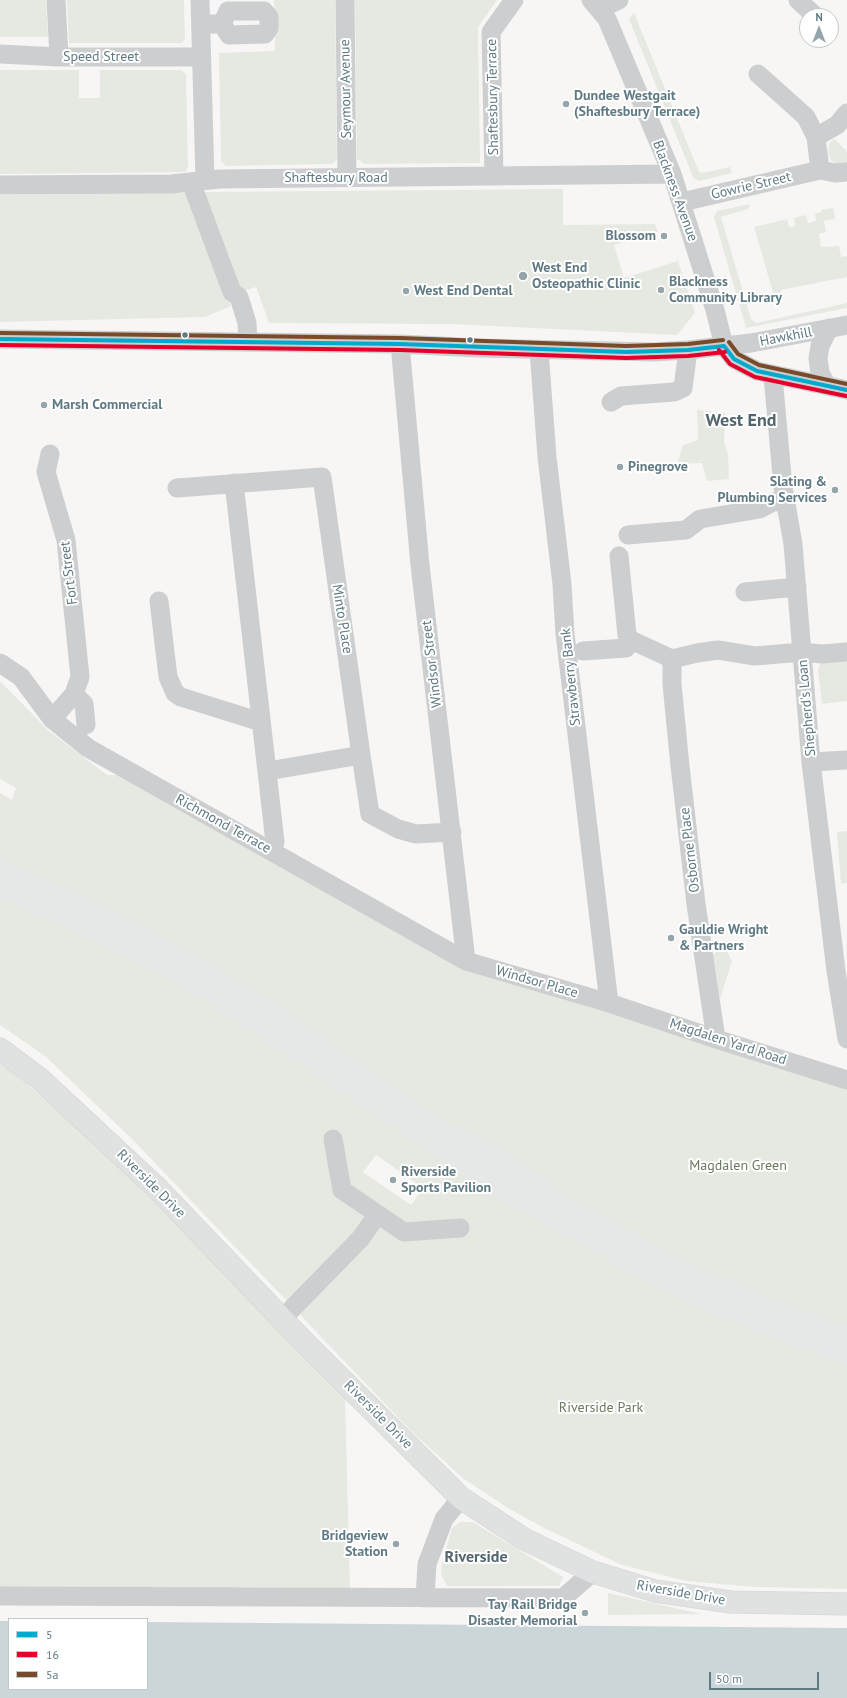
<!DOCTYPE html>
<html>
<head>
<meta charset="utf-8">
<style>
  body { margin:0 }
  #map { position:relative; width:847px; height:1698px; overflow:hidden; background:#f7f6f5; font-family:"PT Sans",sans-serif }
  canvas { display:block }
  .legend { position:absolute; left:8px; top:1618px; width:140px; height:72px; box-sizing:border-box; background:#fff; border:1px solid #bfcacd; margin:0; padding:5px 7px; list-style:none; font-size:12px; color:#607a83 }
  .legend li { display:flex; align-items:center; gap:8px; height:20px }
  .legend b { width:20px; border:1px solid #bfcacd }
  .north { position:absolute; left:799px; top:8px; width:40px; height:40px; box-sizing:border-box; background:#fff; border:1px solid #bfcacd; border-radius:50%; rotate:0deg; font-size:11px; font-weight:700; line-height:16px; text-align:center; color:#607a83 }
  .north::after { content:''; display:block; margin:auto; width:14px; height:18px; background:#95a5ab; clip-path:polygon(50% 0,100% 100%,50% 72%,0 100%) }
  .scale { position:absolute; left:709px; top:1672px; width:110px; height:18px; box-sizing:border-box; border:2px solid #607a83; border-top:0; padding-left:5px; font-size:12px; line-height:14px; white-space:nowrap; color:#607a83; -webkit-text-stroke:3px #fff; paint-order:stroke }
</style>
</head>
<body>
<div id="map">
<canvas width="847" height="1698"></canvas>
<ul class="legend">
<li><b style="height:5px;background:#00a9ce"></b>5</li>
<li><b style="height:5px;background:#e4002b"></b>16</li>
<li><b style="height:5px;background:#7a4b2a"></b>5a</li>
</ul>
<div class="north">N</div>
<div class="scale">50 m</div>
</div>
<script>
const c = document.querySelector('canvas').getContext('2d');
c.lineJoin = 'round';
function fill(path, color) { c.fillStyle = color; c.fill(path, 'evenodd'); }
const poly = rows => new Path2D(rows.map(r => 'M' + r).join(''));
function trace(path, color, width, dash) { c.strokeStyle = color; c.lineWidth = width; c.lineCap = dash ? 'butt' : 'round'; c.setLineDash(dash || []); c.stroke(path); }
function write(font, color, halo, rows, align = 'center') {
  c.font = font + ' "PT Sans",sans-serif'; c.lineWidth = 4; c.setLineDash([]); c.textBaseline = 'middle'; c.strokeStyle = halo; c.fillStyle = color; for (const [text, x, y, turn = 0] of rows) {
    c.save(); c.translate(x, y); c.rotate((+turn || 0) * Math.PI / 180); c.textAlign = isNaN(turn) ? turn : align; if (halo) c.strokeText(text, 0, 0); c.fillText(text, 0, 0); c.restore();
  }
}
const built = poly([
  [0,857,143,925,265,996,451,1126,478,1135,544,1176,570,1199,697,1266,793,1307,847,1326,847,1365,761,1334,695,1306,642,1279,504,1202,198,996,126,956,0,898]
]);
const green = poly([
  [0,0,46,0,48,37,0,37],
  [67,0,184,0,185,39,182,43,69,43],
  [274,0,335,0,337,160,331,164,226,166,221,161,219,53,275,51],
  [355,0,497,0,478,27,480,163,364,164,357,159],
  [634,13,699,172,702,173,730,167,732,173,700,181,694,179,629,19],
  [0,70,79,70,79,98,100,98,100,70,181,70,186,74,188,167,185,172,0,174],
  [835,139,847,152,847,164,837,165,831,160,828,153,829,145,830,142],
  [563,189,563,225,655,224,658,232,614,245,624,278,678,261,695,313,677,335,451,324,269,323,256,287,238,293,201,192],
  [189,193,231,306,205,317,0,322,0,195],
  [750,204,748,209,721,217,751,319,756,323,847,303,847,308,746,328,714,217,717,211],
  [833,208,835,219,824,221,826,232,819,234,821,247,839,246,841,257,847,256,847,277,781,290,781,295,774,296,754,227,787,219,789,227,795,226,794,218,806,215,808,223,816,221,815,214,821,212,821,210],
  [697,410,725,413,724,442,728,454,729,479,707,481,702,463,677,464,683,445,698,440],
  [847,661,847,701,822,704,818,671,820,663],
  [0,681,48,730,107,775,128,775,461,962,847,1089,847,1326,793,1307,697,1266,570,1199,544,1176,478,1135,451,1126,265,996,143,925,0,857,0,793,12,800,16,788,0,779],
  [847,831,847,883,841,884,837,832],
  [0,898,126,956,198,996,504,1202,642,1279,695,1306,761,1334,847,1365,847,1589,754,1587,686,1581,622,1565,544,1528,508,1508,464,1479,411,1431,133,1140,45,1056,0,1025],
  [376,1155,423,1188,411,1205,363,1172],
  [724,944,732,961,720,999,713,955],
  [0,1061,81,1130,135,1180,316,1365,345,1398,350,1588,238,1587,228,1591,0,1589],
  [460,1522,473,1522,563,1577,559,1586,447,1586,441,1574,442,1563,452,1528],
  [608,1593,702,1614,608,1615]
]);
const water = poly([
  [0,1621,9,1621,9,1689,147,1689,147,1622,847,1628,847,1698,0,1698]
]);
const minor = poly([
  [56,0,59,57],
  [200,0,205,180],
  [345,0,347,178],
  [591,0,607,19,672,174,715,310,724,346,734,359,757,371,847,390],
  [798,0,813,14],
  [600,9,619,0],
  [201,24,222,24,228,11,264,11,269,17,269,28,265,34,229,35,222,24],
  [0,54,59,57,201,57],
  [816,137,837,125,847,113],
  [820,170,835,173,847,172],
  [494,176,491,32,514,0],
  [191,182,232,292,239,297,247,323,248,342],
  [0,185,171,184,220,179,672,174],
  [682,202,820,170,816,137,806,117,758,74],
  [0,339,400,344,479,348,654,352,688,350,751,343,847,325],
  [400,344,420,565,466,961],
  [539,350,547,457,562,584,565,634,609,1003],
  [773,376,783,487,793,544,811,762,836,971,847,1039],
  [827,386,820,373,818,358,820,346,829,328],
  [611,402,621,396,674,392,683,388,688,350],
  [50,454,46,472,66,540,80,677,74,694,52,719],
  [234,483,275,842,271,851],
  [177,488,322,477,361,755,268,771],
  [628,535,686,530,700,519,760,509,773,502,787,501],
  [619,556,627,635,631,640,672,659,697,653,718,650,755,656,802,652,822,654,847,652],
  [745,592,797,587],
  [159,601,168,677,175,693,181,697,261,722],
  [583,651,626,648,631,640],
  [672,659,672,684,680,766,696,904,716,1039],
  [0,663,21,677,52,719,88,748,466,961,609,1003,716,1039,847,1080],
  [74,694,84,704,86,725],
  [361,755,370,814,398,829,416,834,452,832],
  [811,762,847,760],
  [333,1139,342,1190,404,1232,460,1228],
  [282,1319,361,1238,377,1215],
  [0,1596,563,1598,593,1572],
  [425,1598,427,1564,444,1519,461,1498]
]);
const major = poly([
  [0,1049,40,1079,157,1188,307,1345,461,1498,524,1539,593,1572,655,1591,731,1602,847,1604]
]);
const bus1 = poly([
  [0,339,400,344,626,352,688,350,724,346],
  [724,346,734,359,757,371,847,390]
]);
const bus2 = poly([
  [0,345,400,350,626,358,688,356,725,352],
  [719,350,730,364,755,377,846,396]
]);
const bus3 = poly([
  [0,333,400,338,626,346,688,344,723,340],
  [729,342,738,354,759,365,847,384]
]);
const markers = [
  [566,104,4,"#95a5ab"],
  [664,236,4,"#95a5ab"],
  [523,276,5,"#95a5ab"],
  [661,290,4,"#95a5ab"],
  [406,291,4,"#95a5ab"],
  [185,335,3.5,"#607a83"],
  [470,340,3.5,"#607a83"],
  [44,405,4,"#95a5ab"],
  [620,467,4,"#95a5ab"],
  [835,490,4,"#95a5ab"],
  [671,938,4,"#95a5ab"],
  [393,1180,4,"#95a5ab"],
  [396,1544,4,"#95a5ab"],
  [585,1613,4,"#95a5ab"]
];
const streetNames = [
  ["Speed Street",101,57],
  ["Seymour Avenue",346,89,-91],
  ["Shaftesbury Terrace",493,97,-91],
  ["Shaftesbury Road",336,178],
  ["Gowrie Street",751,186,-13],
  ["Blackness Avenue",675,191,70],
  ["Hawkhill",786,337,-11],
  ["Fort Street",69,573,-97],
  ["Minto Place",342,619,81],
  ["Windsor Street",432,664,-97],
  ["Strawberry Bank",571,677,-96],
  ["Shepherd's Loan",807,708,-95],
  ["Richmond Terrace",223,824,29],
  ["Osborne Place",690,850,-97],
  ["Windsor Place",537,982,16],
  ["Magdalen Yard Road",728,1042,18],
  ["Riverside Drive",151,1184,45],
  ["Riverside Drive",378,1415,45],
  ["Riverside Drive",681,1593,10]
];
const poiNames = [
  ["Dundee Westgait",574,96],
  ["(Shaftesbury Terrace)",574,112],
  ["Blossom",656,236,"right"],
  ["West End",532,268],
  ["Osteopathic Clinic",532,284],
  ["Blackness",669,282],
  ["Community Library",669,298],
  ["West End Dental",414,291],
  ["Marsh Commercial",52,405],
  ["Pinegrove",628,467],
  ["Slating &",827,482,"right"],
  ["Plumbing Services",827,498,"right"],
  ["Gauldie Wright",679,930],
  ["& Partners",679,946],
  ["Riverside",401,1172],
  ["Sports Pavilion",401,1188],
  ["Bridgeview",388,1536,"right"],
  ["Station",388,1552,"right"],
  ["Tay Rail Bridge",577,1605,"right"],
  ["Disaster Memorial",577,1621,"right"]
];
const parkNames = [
  ["Magdalen Green",738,1166],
  ["Riverside Park",601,1408]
];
const quarterNames = [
  ["Riverside",476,1557]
];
const districtNames = [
  ["West End",741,421]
];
fill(built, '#e6e8e8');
fill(green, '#e6e9e2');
fill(water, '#cbd6d8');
trace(major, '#d2d4d4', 23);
trace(minor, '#cccecf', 19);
trace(major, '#e0e2e1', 22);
trace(bus1, '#00a9ce', 4);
trace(bus2, '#e4002b', 4);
trace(bus3, '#7a4b2a', 4);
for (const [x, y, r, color] of markers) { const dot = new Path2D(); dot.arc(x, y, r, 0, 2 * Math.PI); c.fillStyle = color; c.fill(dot); trace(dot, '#fff', 1.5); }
write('14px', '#607a83', '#fff', streetNames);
write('bold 14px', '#607a83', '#fff', poiNames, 'left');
write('14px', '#697a5f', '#fff', parkNames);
write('bold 16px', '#53666d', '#fff', quarterNames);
write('bold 18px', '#53666d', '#fff', districtNames);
</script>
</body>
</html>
